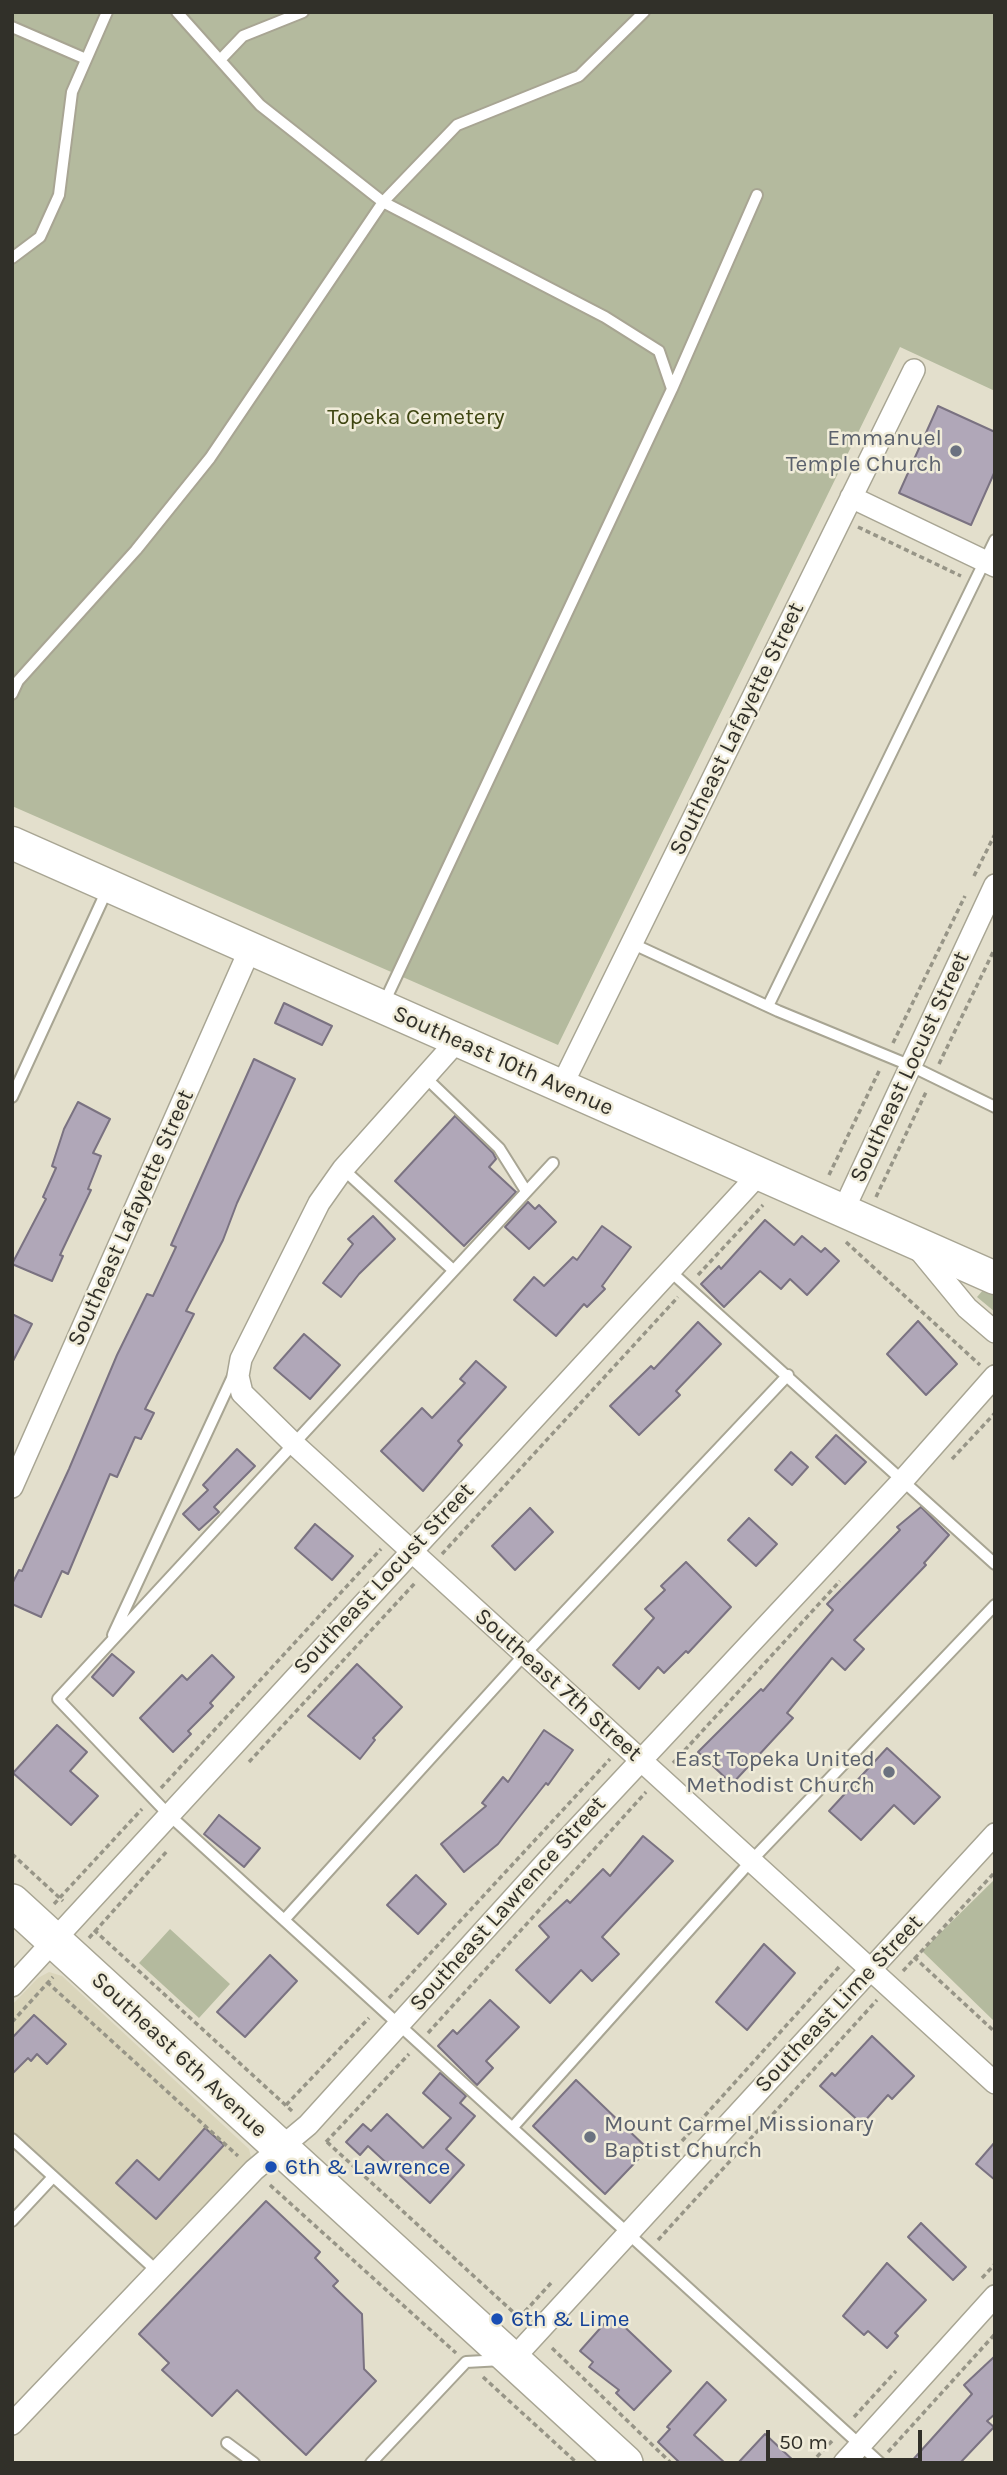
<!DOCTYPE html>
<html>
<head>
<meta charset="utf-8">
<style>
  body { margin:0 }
  #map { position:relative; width:1007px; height:2475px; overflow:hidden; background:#e3dfcc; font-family:Karla,sans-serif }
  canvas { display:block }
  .frame { position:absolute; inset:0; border:14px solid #313029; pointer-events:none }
  .scale { position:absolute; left:766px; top:2430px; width:156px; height:32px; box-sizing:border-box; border:4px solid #313029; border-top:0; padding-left:9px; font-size:21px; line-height:24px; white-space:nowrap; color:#313029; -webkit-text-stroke:5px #f0ecd9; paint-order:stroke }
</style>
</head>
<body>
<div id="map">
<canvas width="1007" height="2475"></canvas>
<div class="frame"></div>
<div class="scale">50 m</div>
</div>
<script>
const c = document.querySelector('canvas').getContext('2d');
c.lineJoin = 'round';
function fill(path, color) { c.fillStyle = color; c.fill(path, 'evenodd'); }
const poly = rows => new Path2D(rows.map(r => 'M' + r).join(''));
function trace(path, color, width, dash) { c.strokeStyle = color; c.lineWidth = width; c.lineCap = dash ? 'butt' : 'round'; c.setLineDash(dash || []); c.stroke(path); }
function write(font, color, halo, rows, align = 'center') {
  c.font = font + ' Karla,sans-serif'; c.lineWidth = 5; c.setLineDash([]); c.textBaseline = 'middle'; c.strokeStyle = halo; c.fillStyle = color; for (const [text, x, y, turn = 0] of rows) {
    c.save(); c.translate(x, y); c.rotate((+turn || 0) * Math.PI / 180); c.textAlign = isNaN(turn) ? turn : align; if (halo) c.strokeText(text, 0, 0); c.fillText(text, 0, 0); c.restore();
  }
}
const built = poly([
  [49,1972,62,1976,249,2149,251,2157,246,2165,147,2268,12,2144,12,2005,38,1978]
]);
const green = poly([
  [12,12,995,12,995,391,900,347,558,1045,12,806],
  [984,1289,995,1294,995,1312,977,1297],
  [995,1879,995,2022,922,1951],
  [170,1929,230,1984,199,2018,139,1963]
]);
const building = poly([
  [938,406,995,432,995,471,971,525,899,493,938,406],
  [284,1003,332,1026,322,1045,275,1023,284,1003],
  [254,1059,295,1079,237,1203,223,1240,186,1311,194,1314,145,1409,154,1413,141,1439,135,1437,117,1477,110,1474,68,1574,62,1571,41,1617,12,1604,12,1584,19,1570,22,1571,69,1469,117,1355,147,1294,153,1296,176,1247,171,1245,254,1059],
  [78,1102,110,1119,93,1153,101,1156,88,1189,91,1190,60,1255,63,1256,52,1281,12,1264,46,1199,43,1197,56,1168,52,1166,64,1129,78,1102],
  [455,1116,493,1153,496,1159,489,1167,516,1192,464,1246,395,1181,455,1116],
  [528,1202,535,1209,539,1205,556,1222,529,1249,505,1227,528,1202],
  [373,1216,395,1239,359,1274,341,1297,323,1283,353,1244,348,1239,373,1216],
  [765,1220,794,1245,802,1236,821,1252,825,1248,839,1261,807,1295,790,1279,781,1289,760,1271,724,1307,701,1284,719,1266,721,1269,765,1220],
  [602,1226,631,1247,602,1286,605,1289,587,1307,584,1304,556,1336,514,1300,534,1277,544,1286,573,1257,577,1260,602,1226],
  [12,1314,32,1324,12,1363,12,1314],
  [918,1321,957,1364,926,1395,887,1354,918,1321],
  [698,1322,721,1344,676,1391,680,1395,639,1435,610,1406,651,1366,654,1369,698,1322],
  [304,1334,340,1365,310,1399,274,1368,304,1334],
  [476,1361,506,1387,458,1441,462,1445,423,1491,381,1451,422,1408,432,1418,465,1383,460,1379,476,1361],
  [836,1435,866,1462,845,1484,816,1457,836,1435],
  [237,1449,255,1466,214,1507,219,1512,199,1530,183,1514,208,1490,203,1485,237,1449],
  [791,1452,808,1467,792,1485,775,1470,791,1452],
  [921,1507,949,1535,924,1563,926,1565,854,1640,864,1649,845,1670,832,1658,787,1713,793,1718,732,1784,698,1752,761,1689,763,1691,833,1610,827,1604,900,1530,897,1527,921,1507],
  [530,1508,553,1532,515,1570,492,1546,530,1508],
  [749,1518,777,1544,756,1566,728,1540,749,1518],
  [315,1524,353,1556,332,1580,295,1548,315,1524],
  [686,1562,731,1607,688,1653,686,1651,664,1673,658,1667,639,1689,613,1665,654,1618,645,1609,665,1590,661,1586,686,1562],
  [112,1654,134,1672,113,1696,92,1677,112,1654],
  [212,1655,234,1677,210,1703,213,1706,188,1731,191,1734,173,1752,140,1718,182,1675,187,1680,212,1655],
  [357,1664,402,1707,373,1738,375,1740,360,1759,308,1716,357,1664],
  [57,1725,87,1752,70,1771,98,1796,71,1825,13,1773,57,1725],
  [544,1730,573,1750,548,1785,546,1783,498,1844,464,1872,441,1844,486,1806,482,1803,503,1777,508,1782,544,1730],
  [887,1748,940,1797,914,1824,894,1805,861,1840,829,1811,887,1748],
  [219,1815,260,1848,244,1867,204,1834,219,1815],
  [643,1836,673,1861,602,1937,619,1954,592,1981,581,1970,550,2003,516,1970,549,1937,539,1926,567,1900,570,1903,603,1869,610,1876,643,1836],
  [416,1875,446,1904,418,1934,387,1905,416,1875],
  [764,1944,795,1973,747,2030,716,2002,764,1944],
  [270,1955,297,1981,245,2037,217,2012,270,1955],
  [490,2000,519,2027,486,2061,493,2068,477,2085,438,2046,453,2030,457,2034,490,2000],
  [34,2015,66,2044,47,2064,37,2054,31,2061,28,2058,12,2074,12,2038,34,2015],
  [872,2036,914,2076,892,2099,888,2095,862,2124,820,2086,832,2073,835,2076,872,2036],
  [440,2073,466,2096,460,2103,475,2116,446,2149,464,2165,430,2203,368,2146,360,2155,346,2142,363,2124,371,2131,387,2114,423,2148,451,2118,423,2093,440,2073],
  [576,2080,648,2149,605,2194,533,2126,576,2080],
  [205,2128,224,2145,156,2219,116,2183,137,2160,159,2180,205,2128],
  [995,2142,995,2180,976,2164,995,2142],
  [266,2201,320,2252,315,2258,338,2281,333,2286,362,2314,364,2369,376,2381,306,2455,237,2390,212,2416,162,2370,169,2363,139,2334,266,2201],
  [921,2223,966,2267,953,2280,908,2237,921,2223],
  [887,2263,926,2300,895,2333,898,2336,887,2348,868,2331,864,2335,843,2316,887,2263],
  [612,2315,671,2371,634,2410,616,2393,619,2390,589,2367,593,2362,580,2351,612,2315],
  [995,2356,995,2414,987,2421,994,2427,960,2463,910,2463,972,2394,964,2385,995,2356],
  [707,2382,726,2400,694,2435,725,2463,680,2463,658,2442,670,2429,667,2427,707,2382],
  [765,2434,796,2463,738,2463,765,2434]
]);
const path = poly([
  [858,527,961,576],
  [974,876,995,834],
  [893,1043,965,896],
  [939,1064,995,948],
  [829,1175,880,1069],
  [876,1197,927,1090],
  [846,1242,980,1365],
  [698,1275,763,1205],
  [952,1459,995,1413],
  [442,1554,678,1297],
  [249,1762,415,1583],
  [673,1763,840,1581],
  [161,1788,381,1549],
  [12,1854,63,1901],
  [54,1904,142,1809],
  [94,1930,292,2111],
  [89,1938,168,1850],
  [914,1957,995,2032],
  [903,1971,995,1872],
  [47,1982,238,2156],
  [389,1998,610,1759],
  [12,2022,53,1977],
  [428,2033,646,1792],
  [286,2105,369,2018],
  [682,2141,839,1967],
  [326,2142,409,2054],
  [327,2142,523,2321],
  [270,2185,456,2353],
  [658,2240,877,2000],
  [982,2278,995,2264],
  [519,2318,551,2283],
  [552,2348,671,2463],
  [483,2377,577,2463],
  [854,2417,896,2371],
  [888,2452,995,2334],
  [811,2463,832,2441]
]);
const service = poly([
  [177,12,260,105,383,202,605,317,659,351,672,389],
  [12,27,86,59],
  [220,60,243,36,303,12],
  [12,258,40,237,59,195,72,92,107,12],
  [12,694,18,681,136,550,210,458,383,202,457,125,579,76,644,12],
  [631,943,778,1011,909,1065,995,1107],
  [383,1005,672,389,757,195],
  [768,1006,995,540],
  [425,1077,499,1148,526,1191],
  [12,1097,107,890],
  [343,1169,453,1270],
  [670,1271,995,1564],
  [788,1375,525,1654,284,1920,880,2463],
  [113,1635,234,1374],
  [284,1920,168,1814,58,1699,553,1163],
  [513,2127,751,1861,995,1605],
  [12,2139,157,2271],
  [12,2221,53,2177],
  [227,2443,254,2463],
  [371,2463,466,2362,502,2360]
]);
const minor = poly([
  [851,497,995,566],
  [457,1041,343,1169,319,1203,241,1359,238,1376,242,1393,294,1444,995,2083],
  [561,1087,914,370],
  [843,1211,995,885],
  [916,1246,967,1308,995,1332],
  [12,1487,250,949],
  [12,1986,759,1174],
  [512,2360,995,1834],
  [12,2424,254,2170,308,2125,547,1861,904,1479,995,1376],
  [844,2463,995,2296]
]);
const secondary = poly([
  [12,843,995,1278]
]);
const primary = poly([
  [12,1902,625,2463]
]);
const markers = [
  [956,451,7,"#6b7280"],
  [889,1772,7,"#6b7280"],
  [590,2137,7,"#6b7280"],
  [271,2167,7,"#1a4fb4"],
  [497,2319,7,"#1a4fb4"]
];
const parkNames = [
  ["Topeka Cemetery",416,417]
];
const worshipNames = [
  ["Emmanuel",942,438],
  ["Temple Church",942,464],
  ["East Topeka United",875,1759],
  ["Methodist Church",875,1785],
  ["Mount Carmel Missionary",604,2124,"left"],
  ["Baptist Church",604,2150,"left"]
];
const streetNames = [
  ["Southeast Lafayette Street",737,729,-64],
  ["Southeast 10th Avenue",503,1061,24],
  ["Southeast Locust Street",910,1067,-65],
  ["Southeast Lafayette Street",131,1218,-66],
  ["Southeast Locust Street",384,1579,-47],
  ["Southeast 7th Street",558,1685,42],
  ["Southeast Lawrence Street",508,1904,-48],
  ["Southeast Lime Street",839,2004,-47],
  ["Southeast 6th Avenue",179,2055,43]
];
const transitNames = [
  ["6th & Lawrence",285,2167],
  ["6th & Lime",511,2319]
];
fill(built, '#dad5bb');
fill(green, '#b4ba9e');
fill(building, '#b0a7b8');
trace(building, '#7a7281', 2);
trace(service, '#a8a593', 14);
trace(minor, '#a8a593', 24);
trace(secondary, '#a8a593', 35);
trace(primary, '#a8a593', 38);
trace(path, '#979587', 3.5, [5, 3.5]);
trace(service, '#fff', 10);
trace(minor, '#fff', 21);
trace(secondary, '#fff', 32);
trace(primary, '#fff', 35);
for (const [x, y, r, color] of markers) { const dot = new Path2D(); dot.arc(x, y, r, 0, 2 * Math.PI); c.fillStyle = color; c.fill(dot); trace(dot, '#f0ecd9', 2.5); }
write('23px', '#3e4511', '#f0ecd9', parkNames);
write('23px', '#5b616d', '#f0ecd9', worshipNames, 'right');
write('23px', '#313029', '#f0ecd9', streetNames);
write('23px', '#164399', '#f0ecd9', transitNames, 'left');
</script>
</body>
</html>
